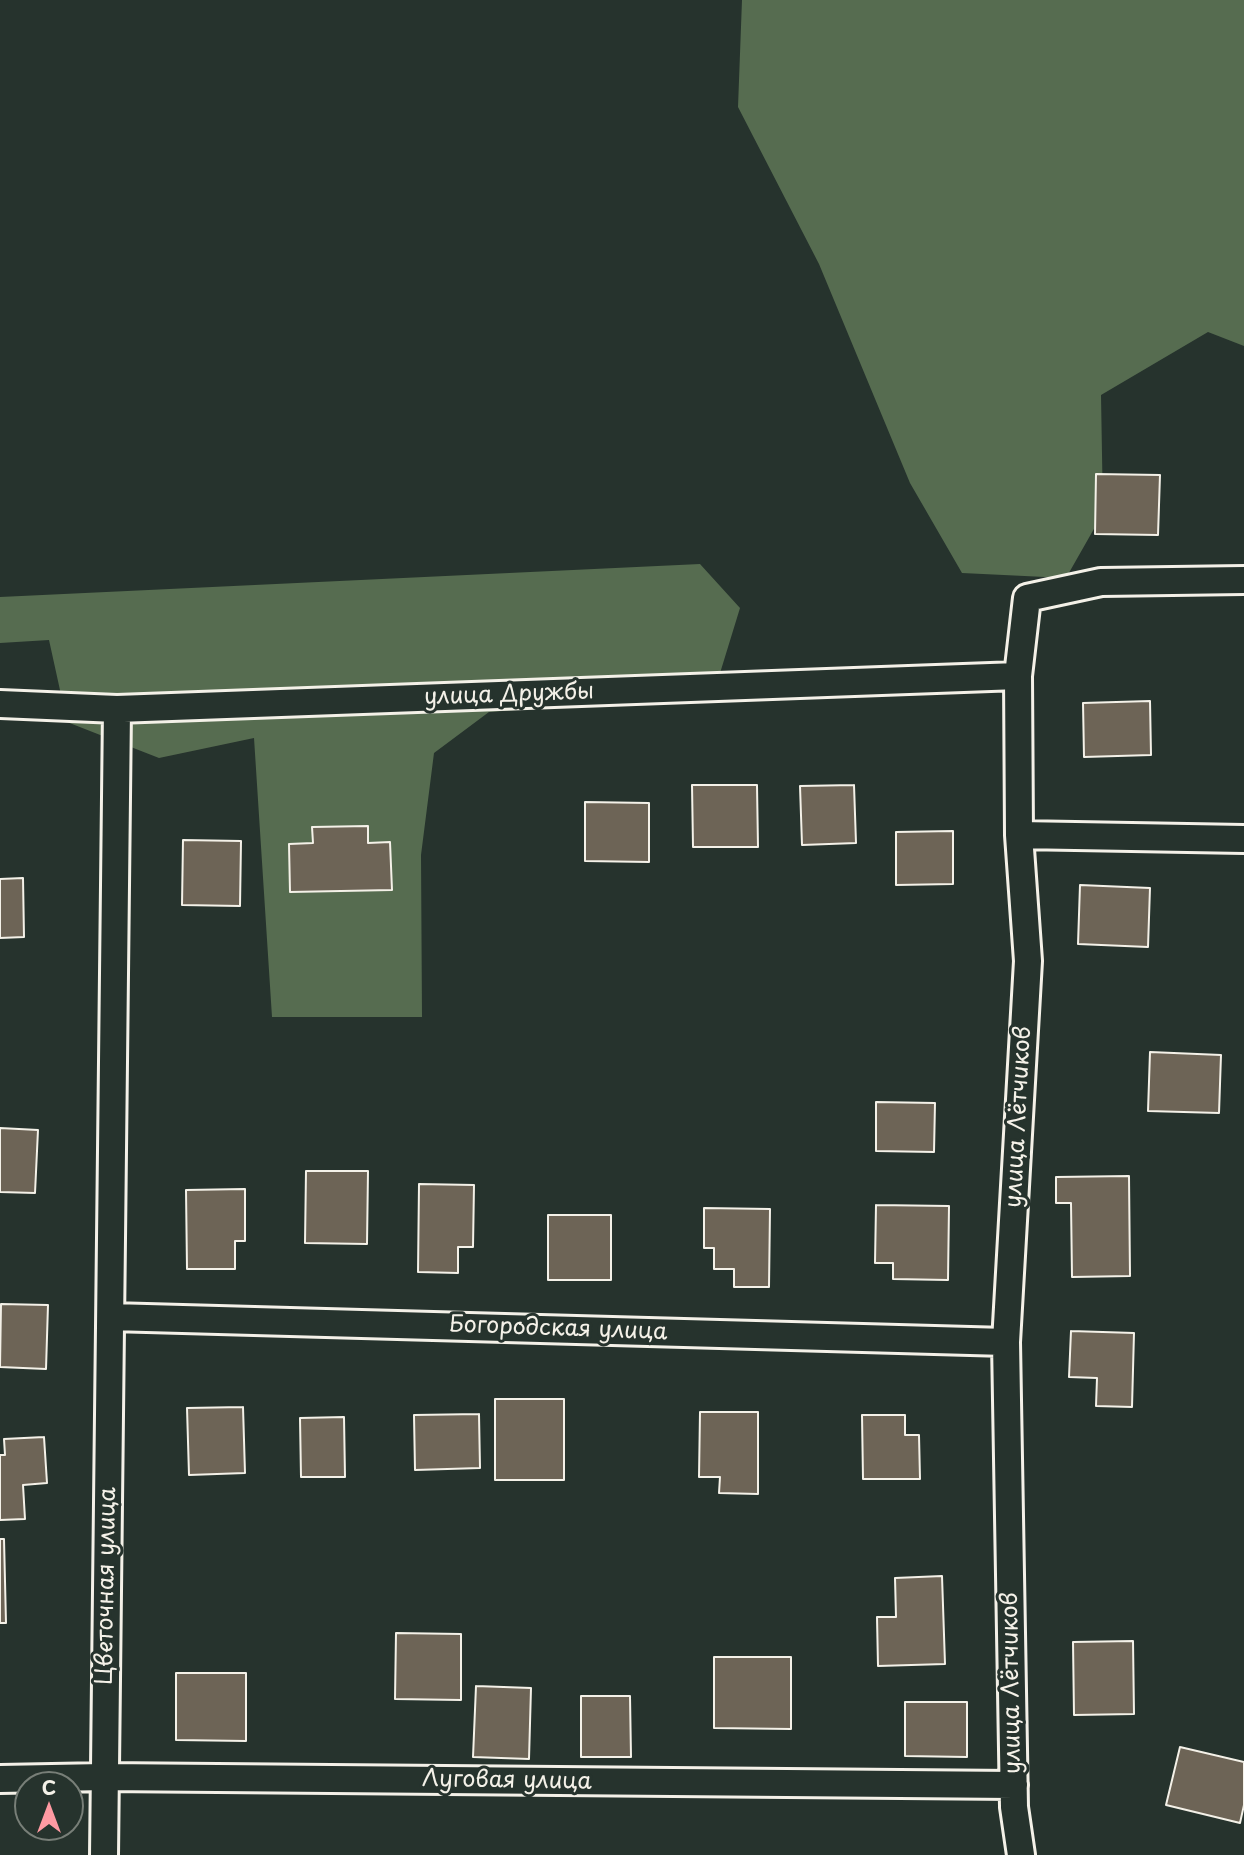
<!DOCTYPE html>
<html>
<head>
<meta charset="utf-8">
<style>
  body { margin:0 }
  #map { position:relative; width:1244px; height:1855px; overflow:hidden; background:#26332d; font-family:"Playpen Sans",sans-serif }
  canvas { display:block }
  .north { position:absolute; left:14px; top:1771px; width:70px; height:70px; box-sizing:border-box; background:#26332d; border:2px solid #787f78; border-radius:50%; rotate:0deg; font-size:19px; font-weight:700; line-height:28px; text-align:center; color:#f4f1e8 }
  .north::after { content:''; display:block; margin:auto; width:24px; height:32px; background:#ff9aa2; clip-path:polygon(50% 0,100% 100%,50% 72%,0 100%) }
</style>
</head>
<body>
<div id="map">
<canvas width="1244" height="1855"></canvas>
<div class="north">С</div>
</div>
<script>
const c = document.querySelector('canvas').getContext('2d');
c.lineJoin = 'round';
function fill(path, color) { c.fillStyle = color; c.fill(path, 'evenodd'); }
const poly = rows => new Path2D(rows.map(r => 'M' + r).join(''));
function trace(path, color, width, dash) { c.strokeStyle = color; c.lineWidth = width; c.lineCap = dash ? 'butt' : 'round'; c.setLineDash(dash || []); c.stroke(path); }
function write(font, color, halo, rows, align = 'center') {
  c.font = font + ' "Playpen Sans",sans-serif'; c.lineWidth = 6; c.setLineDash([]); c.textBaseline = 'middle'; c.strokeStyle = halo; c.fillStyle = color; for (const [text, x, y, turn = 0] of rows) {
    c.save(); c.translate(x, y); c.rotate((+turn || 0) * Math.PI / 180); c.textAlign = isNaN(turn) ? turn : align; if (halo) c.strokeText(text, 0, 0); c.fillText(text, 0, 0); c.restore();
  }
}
const green = poly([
  [742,0,1244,0,1244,346,1208,332,1101,395,1103,513,1066,578,962,573,910,483,819,264,738,107],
  [700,564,740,608,713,696,489,712,434,753,421,855,422,1017,272,1017,254,738,159,758,67,722,49,640,0,643,0,597]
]);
const building = poly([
  [1096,474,1160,475,1158,535,1095,534,1096,474],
  [1150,701,1151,755,1084,757,1083,703,1150,701],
  [692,785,757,785,758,847,693,847,692,785],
  [854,785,856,843,802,845,800,786,854,785],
  [585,802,649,803,649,862,585,861,585,802],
  [368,826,368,843,390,842,392,890,290,892,289,844,313,843,312,827,368,826],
  [953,831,953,884,896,885,896,832,953,831],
  [183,840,241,841,240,906,182,905,183,840],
  [23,878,24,937,0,938,0,879,23,878],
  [1080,885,1150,888,1148,947,1078,944,1080,885],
  [1150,1052,1221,1055,1219,1113,1148,1111,1150,1052],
  [876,1102,935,1103,934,1152,876,1151,876,1102],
  [0,1128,38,1130,35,1193,0,1192,0,1128],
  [306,1171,368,1171,367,1244,305,1243,306,1171],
  [1129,1176,1130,1276,1072,1277,1071,1203,1056,1203,1056,1177,1129,1176],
  [419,1184,474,1185,473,1247,458,1247,458,1273,418,1272,419,1184],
  [245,1189,245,1241,235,1241,235,1269,187,1269,186,1190,245,1189],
  [876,1205,949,1206,948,1280,893,1279,893,1263,875,1263,876,1205],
  [704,1208,770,1209,769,1287,734,1287,734,1269,714,1269,714,1248,704,1248,704,1208],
  [548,1215,611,1215,611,1280,548,1280,548,1215],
  [1,1304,48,1305,46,1369,0,1367,1,1304],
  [1071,1331,1134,1333,1132,1407,1096,1406,1097,1378,1069,1377,1071,1331],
  [495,1399,564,1399,564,1480,495,1480,495,1399],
  [243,1407,245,1473,189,1475,187,1408,243,1407],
  [700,1412,758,1412,758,1494,719,1493,720,1477,699,1477,700,1412],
  [479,1414,480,1468,415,1470,414,1415,479,1414],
  [862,1415,905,1415,905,1435,919,1435,920,1479,863,1479,862,1415],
  [344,1417,345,1477,301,1477,300,1418,344,1417],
  [44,1437,47,1483,23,1485,25,1519,0,1520,0,1455,5,1455,4,1439,44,1437],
  [0,1539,4,1539,6,1623,0,1623,0,1539],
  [942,1576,945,1664,878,1666,877,1617,896,1617,895,1578,942,1576],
  [396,1633,461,1634,461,1700,395,1699,396,1633],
  [1133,1641,1134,1714,1074,1715,1073,1642,1133,1641],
  [714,1657,791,1657,791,1729,714,1728,714,1657],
  [176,1673,246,1673,246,1741,176,1740,176,1673],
  [476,1686,531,1688,529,1759,473,1757,476,1686],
  [581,1696,630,1696,631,1757,581,1757,581,1696],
  [905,1702,967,1702,967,1757,905,1756,905,1702],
  [1180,1747,1244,1762,1244,1805,1240,1823,1166,1805,1180,1747]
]);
const street = poly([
  [0,704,117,709,1018,676],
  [1019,835,1244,839],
  [111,1317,1006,1342],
  [0,1779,104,1777,1014,1785],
  [104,1855,117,709],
  [1021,1855,1014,1807,1006,1342,1028,961,1019,835,1018,676,1027,598,1101,582,1244,580]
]);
const streetNames = [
  ["улица Дружбы",509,695,-2],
  ["улица Лётчиков",1019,1117,-87],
  ["Богородская улица",558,1329,2],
  ["Цветочная улица",107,1586,-89],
  ["улица Лётчиков",1012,1683,-91],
  ["Луговая улица",507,1781,1]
];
fill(green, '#566c50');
fill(building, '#6d6456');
trace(building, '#f4f1e8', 2);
trace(street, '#f4f1e8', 32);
trace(street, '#26332d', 26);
write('23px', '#f4f1e8', '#26332d', streetNames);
</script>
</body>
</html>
